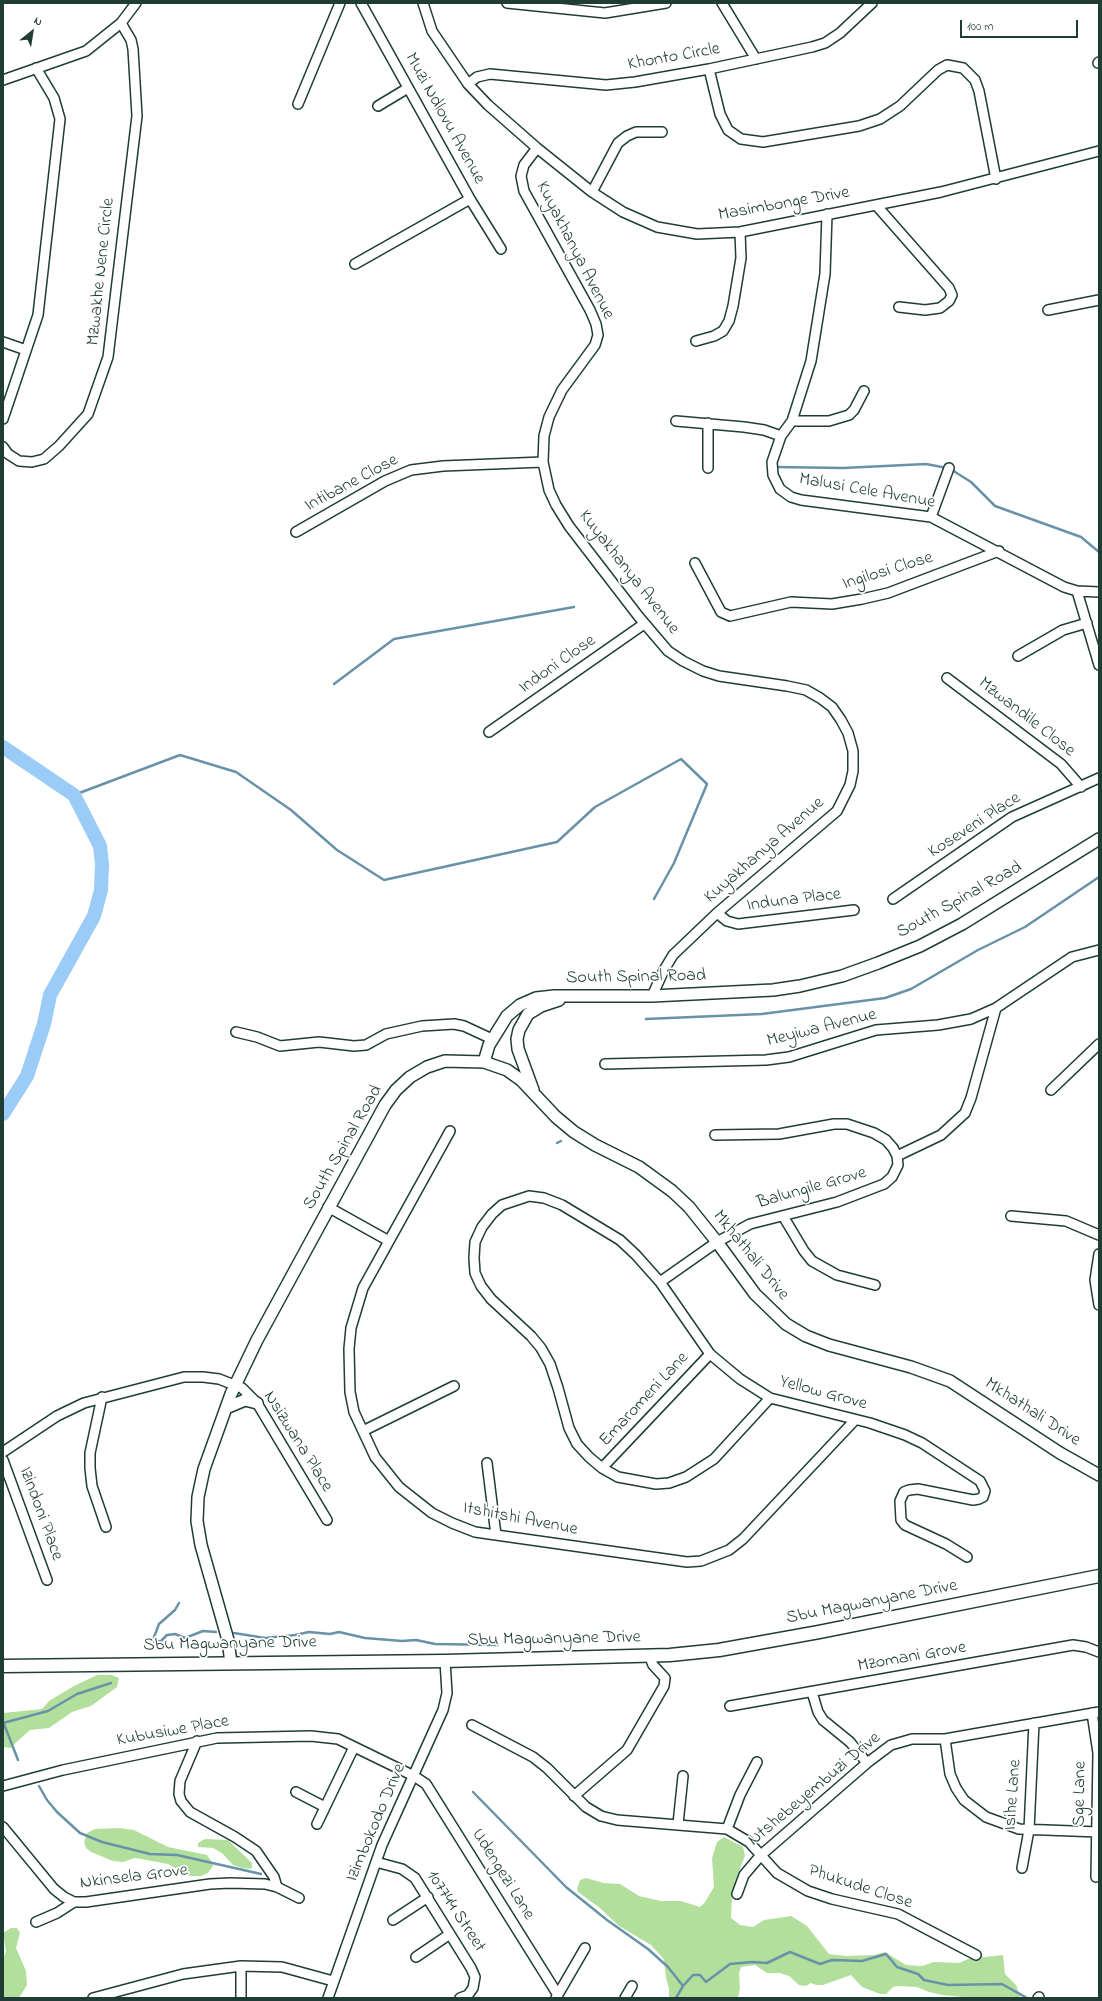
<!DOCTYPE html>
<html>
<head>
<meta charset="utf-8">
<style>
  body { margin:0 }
  #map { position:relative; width:1102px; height:2001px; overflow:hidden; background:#fff; font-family:"Indie Flower",sans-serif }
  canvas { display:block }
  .frame { position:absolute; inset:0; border:4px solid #1f3d34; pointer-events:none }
  .north { position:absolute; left:12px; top:12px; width:40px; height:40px; -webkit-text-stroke:3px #fff; paint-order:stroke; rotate:30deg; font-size:11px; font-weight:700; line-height:16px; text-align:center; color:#1f3d34 }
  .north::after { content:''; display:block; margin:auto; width:14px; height:18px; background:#1f3d34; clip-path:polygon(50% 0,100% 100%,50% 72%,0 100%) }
  .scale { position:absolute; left:960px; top:20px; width:118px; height:18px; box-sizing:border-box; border:2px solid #1f3d34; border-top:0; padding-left:5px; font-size:12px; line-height:14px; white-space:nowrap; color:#1f3d34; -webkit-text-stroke:3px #fff; paint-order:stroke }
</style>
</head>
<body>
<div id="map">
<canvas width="1102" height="2001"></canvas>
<div class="frame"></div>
<div class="north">N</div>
<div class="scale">100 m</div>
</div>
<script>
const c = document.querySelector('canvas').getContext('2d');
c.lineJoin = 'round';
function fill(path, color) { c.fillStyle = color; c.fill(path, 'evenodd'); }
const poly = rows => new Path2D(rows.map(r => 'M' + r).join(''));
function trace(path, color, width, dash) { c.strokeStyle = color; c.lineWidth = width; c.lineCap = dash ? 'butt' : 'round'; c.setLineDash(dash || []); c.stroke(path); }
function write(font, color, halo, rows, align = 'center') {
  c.font = font + ' "Indie Flower",sans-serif'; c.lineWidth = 3.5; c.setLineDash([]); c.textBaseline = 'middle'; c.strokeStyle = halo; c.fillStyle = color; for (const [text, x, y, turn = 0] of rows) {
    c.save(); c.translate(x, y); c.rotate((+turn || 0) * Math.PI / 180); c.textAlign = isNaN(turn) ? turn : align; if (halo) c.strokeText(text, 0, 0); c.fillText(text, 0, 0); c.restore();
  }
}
const green = poly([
  [97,1675,112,1675,119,1678,117,1687,91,1706,72,1712,49,1728,30,1730,10,1748,3,1747,3,1713,42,1709,49,1701,74,1686],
  [118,1828,134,1830,168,1847,207,1855,212,1862,213,1866,208,1873,201,1876,189,1876,168,1864,135,1858,123,1862,113,1861,91,1852,86,1848,84,1842,87,1833,95,1829],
  [724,1837,743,1847,745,1856,736,1879,732,1897,731,1918,740,1925,753,1927,764,1920,791,1916,807,1926,829,1954,846,1956,874,1955,885,1952,906,1965,922,1966,934,1962,959,1963,968,1959,1003,1955,1005,1974,1016,1985,1021,1998,974,1998,942,1995,929,1992,917,1987,898,1986,893,1987,886,1994,880,1994,862,1987,851,1975,823,1985,816,1985,811,1983,806,1986,799,1985,789,1976,780,1973,767,1973,755,1965,741,1967,739,1973,740,1988,738,1998,669,1998,669,1988,666,1978,664,1960,660,1955,651,1945,619,1926,600,1908,578,1892,577,1889,580,1880,586,1878,604,1883,620,1884,639,1896,661,1901,681,1901,700,1907,705,1902,714,1887,712,1858,717,1842],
  [205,1839,228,1840,252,1863,252,1867,251,1869,242,1868,233,1865,222,1853,213,1848,198,1847,198,1843],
  [11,1928,17,1928,20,1933,16,1948,26,1971,27,1985,19,1998,3,1998,3,1959,6,1952,3,1933]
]);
const stream = poly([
  [776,467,843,468,926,464,947,468],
  [952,470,971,482,995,506,1081,537,1099,552],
  [334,684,394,639,574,607],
  [74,795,180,755,236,772,291,810,337,850,384,880,557,842,595,807,681,759,707,784,674,863,654,899],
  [646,1019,762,1014,885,998,911,989,978,950,1025,927,1099,877],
  [557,1143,561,1141],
  [234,1633,265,1638,295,1635,309,1632,330,1634,339,1632,365,1638,402,1641,416,1640,435,1644,498,1645],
  [152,1642,161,1641,167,1635,175,1634,185,1638,203,1631,216,1632],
  [151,1645,159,1624,175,1610,179,1603],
  [3,1723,48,1711,77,1694,111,1683],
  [4,1724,18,1760],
  [39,1786,47,1800,57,1812,80,1833,102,1842,150,1854,177,1855,261,1874],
  [473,1792,566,1887,607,1920,648,1949,668,1967,683,1986],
  [676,1998,683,1986,693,1975,700,1975,706,1982,730,1964,752,1962,767,1963,790,1952,820,1964,832,1960,862,1961,886,1954,897,1967,918,1974,924,1980,948,1985,1002,1984,1027,1998]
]);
const river = poly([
  [3,747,74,795,100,846,102,864,101,890,94,916,50,995,44,1024,27,1076,3,1114]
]);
const minor = poly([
  [361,3,470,199,501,249],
  [423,3,432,31,468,84,488,105,537,148,592,192,623,212,657,227,697,234,740,232,941,192,1099,151],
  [507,3,605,13,666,3],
  [722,3,756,59],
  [1098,63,1099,62],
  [709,69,720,114,728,130,741,139,763,142,859,126,880,119,900,106,938,70,947,65,963,68,975,80,979,91,996,179],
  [3,80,86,51,121,23,136,3],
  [468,84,477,77,490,74,606,85,635,82,709,69,812,47,825,43,840,33,872,3],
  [298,104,340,3],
  [378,106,408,88],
  [537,148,524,165,521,176,524,191,590,310,596,324,598,335,595,345,562,390,549,417,544,436,543,462,549,490,556,505,569,526,639,617,668,651,683,661,703,671,719,676,787,686,806,690,820,698,832,707,841,720,848,733,853,751,853,771,850,785,837,811,717,913,673,955,664,970,652,996],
  [592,192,618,143,627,136,636,132,662,132],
  [876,205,949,288,952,295,949,301,940,308,925,310,899,307],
  [827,214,825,274,811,361,792,421,781,436,772,462,773,475,780,489,791,497,801,500,931,517,1064,587,1077,591,1099,592],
  [355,264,470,199],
  [1048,310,1099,300],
  [696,341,714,336,723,331,729,321,733,306,741,258,740,232],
  [3,342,26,350],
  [3,419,38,315,60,119,54,98,36,68],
  [676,421,744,427,764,430,781,436],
  [792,421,829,421,849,415,854,410,864,391],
  [708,423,708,468],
  [3,447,8,454,19,461,32,462,44,459,59,446,88,414,108,357,137,116,133,49,131,40,121,23],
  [931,517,949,468],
  [296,532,385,481,411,470,443,466,543,462],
  [695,563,721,612,730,616,791,602,832,604,862,599,888,593,999,551],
  [1077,591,1099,665],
  [1018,656,1063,630,1087,623],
  [947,678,1061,764,1081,787],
  [489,732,644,624],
  [893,899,1012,817,1099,778],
  [717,913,727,921,738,924,854,910],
  [236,1032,257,1037,280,1046,319,1042,354,1046,366,1045,386,1034,422,1026,454,1024,464,1026,492,1039],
  [605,1064,766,1060,789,1057,876,1030,938,1025,971,1019,996,1008,1072,957,1099,950],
  [1051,1090,1099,1044],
  [450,1131,363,1288,351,1328,349,1349,350,1392,354,1412,375,1457,399,1487,432,1513,452,1523,475,1532,496,1535,687,1562,701,1561,729,1550,743,1539,855,1420],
  [715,1135,779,1134,834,1124,847,1124,874,1133,886,1140,893,1148,897,1156,898,1165,892,1177,884,1184,837,1202,750,1224,717,1242,660,1282,710,1354,740,1379,770,1398,870,1423,905,1435,922,1443,980,1481,985,1491,983,1497,979,1499,973,1500,918,1489,909,1490,904,1492,900,1501,901,1520,905,1525,946,1544,967,1557],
  [897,1156,941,1135,965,1113,971,1098,996,1008],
  [328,1207,389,1241],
  [783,1216,804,1251,812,1261,837,1275,875,1285],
  [1011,1216,1066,1221,1099,1235],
  [1099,1254,1095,1280,1099,1305],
  [660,1282,636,1255,620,1240,562,1205,544,1198,529,1196,502,1205,492,1214,482,1227,475,1242,474,1258,475,1273,481,1286,491,1299,531,1336,541,1348,550,1364,558,1388,569,1428,577,1444,589,1457,602,1468,618,1477,656,1484,669,1483,686,1477,714,1459,770,1398],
  [102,1397,90,1453,90,1468,92,1486,106,1527],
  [363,1431,454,1386],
  [3,1452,57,1416,84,1403,184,1377,203,1377,219,1379,242,1388,257,1403,327,1520],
  [3,1460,47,1580],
  [487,1463,496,1535],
  [602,1468,710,1354],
  [812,1692,818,1712,823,1720,850,1742,867,1763],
  [730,1706,1073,1645,1086,1647,1099,1652],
  [1092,1713,1098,1753,1096,1877],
  [472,1725,533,1757,547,1768,586,1807,601,1816,617,1820,727,1829,749,1842,777,1873,808,1891,832,1899,898,1914,976,1955],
  [945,1739,950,1774,956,1788,964,1800,986,1817,1019,1829,1099,1832],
  [197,1741,180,1781,179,1794,181,1801,190,1812,235,1837,256,1851,274,1877,277,1887],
  [3,1786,63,1770,217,1738,311,1736,338,1739,414,1776,426,1784,558,1995],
  [296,1792,325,1807],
  [574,1796,627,1750,664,1686,665,1678,653,1665,649,1655],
  [317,1824,354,1747],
  [678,1824,683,1776],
  [3,1827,54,1889,64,1897,74,1902,86,1902,210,1884,230,1883,265,1884,277,1887,299,1898],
  [727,1829,740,1795,757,1762],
  [376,1862,402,1869,415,1878,471,1968,475,1977,473,1988,468,1995,460,1998],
  [1022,1868,1029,1830,1034,1723],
  [737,1894,744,1875,761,1855,867,1763,891,1745,912,1739,945,1739,1099,1712],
  [393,1920,428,1897],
  [36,1922,57,1913,74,1902],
  [416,1957,450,1934],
  [241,1966,241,1998],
  [93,1998,183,1974,241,1966,282,1967,333,1981],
  [328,1998,382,1845,443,1710,447,1693,445,1661],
  [556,1998,585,1948],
  [625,1998,632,1986],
  [1038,1998,1039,1997]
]);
const tertiary = poly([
  [484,1062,507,1070,521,1080,556,1117,574,1132,595,1145,639,1167,672,1191,689,1207,717,1242,755,1294,786,1324,806,1336,829,1345,911,1367,950,1381,1060,1453,1099,1475],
  [533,1090,518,1049,517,1039,519,1030,528,1014,541,1006,559,1000],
  [226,1408,245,1400,257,1403],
  [231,1663,228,1640,201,1545,197,1521,198,1497,204,1469,231,1394,257,1340,385,1105,396,1090,410,1077,427,1067,445,1061,484,1062,489,1045,507,1016,520,1005,536,998,554,996,652,996,773,990,800,986,842,976,878,963,920,946,962,924,1099,839]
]);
const secondary = poly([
  [3,1666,445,1661,670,1655,719,1650,819,1632,1099,1576]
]);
const streetNames = [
  ["Khonto Circle",674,58,-10],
  ["Muzi Ndlovu Avenue",444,119,61],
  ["Masimbonge Drive",784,205,-10],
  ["Kuyakhanya Avenue",574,251,63],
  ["Mzwakhe Nene Circle",102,272,-84],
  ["Intibane Close",352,484,-28],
  ["Malusi Cele Avenue",867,492,10],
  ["Ingilosi Close",888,572,-17],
  ["Kuyakhanya Avenue",628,573,52],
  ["Indoni Close",558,665,-35],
  ["Mzwandile Close",1026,718,38],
  ["Koseveni Place",975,826,-33],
  ["Kuyakhanya Avenue",765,851,-41],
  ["Induna Place",794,901,-7],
  ["South Spinal Road",960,901,-29],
  ["South Spinal Road",636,978,-1],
  ["Meyiwa Avenue",822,1029,-14],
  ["South Spinal Road",344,1148,-60],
  ["Balungile Grove",812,1189,-16],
  ["Mkhathali Drive",750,1256,51],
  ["Yellow Grove",823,1394,15],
  ["Emaromeni Lane",645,1400,-47],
  ["Mkhathali Drive",1032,1413,33],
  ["Nsizwana Place",297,1442,58],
  ["Izindoni Place",40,1514,70],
  ["Itshitshi Avenue",520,1520,11],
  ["Sbu Magwanyane Drive",872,1603,-11],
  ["Sbu Magwanyane Drive",554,1640,-1],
  ["Sbu Magwanyane Drive",230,1645,-1],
  ["Mzomani Grove",912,1658,-10],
  ["Kubusiwe Place",173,1732,-10],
  ["Ntshebeyembuzi Drive",815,1790,-40],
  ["Sge Lane",1081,1794,-89],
  ["Isihe Lane",1014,1795,-86],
  ["Izimbokodo Drive",377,1823,-67],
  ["Udengezi Lane",502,1875,58],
  ["Nkinsela Grove",134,1878,-7],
  ["Phukude Close",860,1888,18],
  ["107744 Street",455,1912,57]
];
fill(green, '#b3df9d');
trace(stream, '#6992a9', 2.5);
trace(river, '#9bcbf7', 14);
trace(minor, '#1f3d34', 12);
trace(tertiary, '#1f3d34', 14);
trace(secondary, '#1f3d34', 15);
trace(minor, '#fff', 9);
trace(tertiary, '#fff', 11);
trace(secondary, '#fff', 12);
write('18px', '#1f3d34', '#fff', streetNames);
</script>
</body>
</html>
